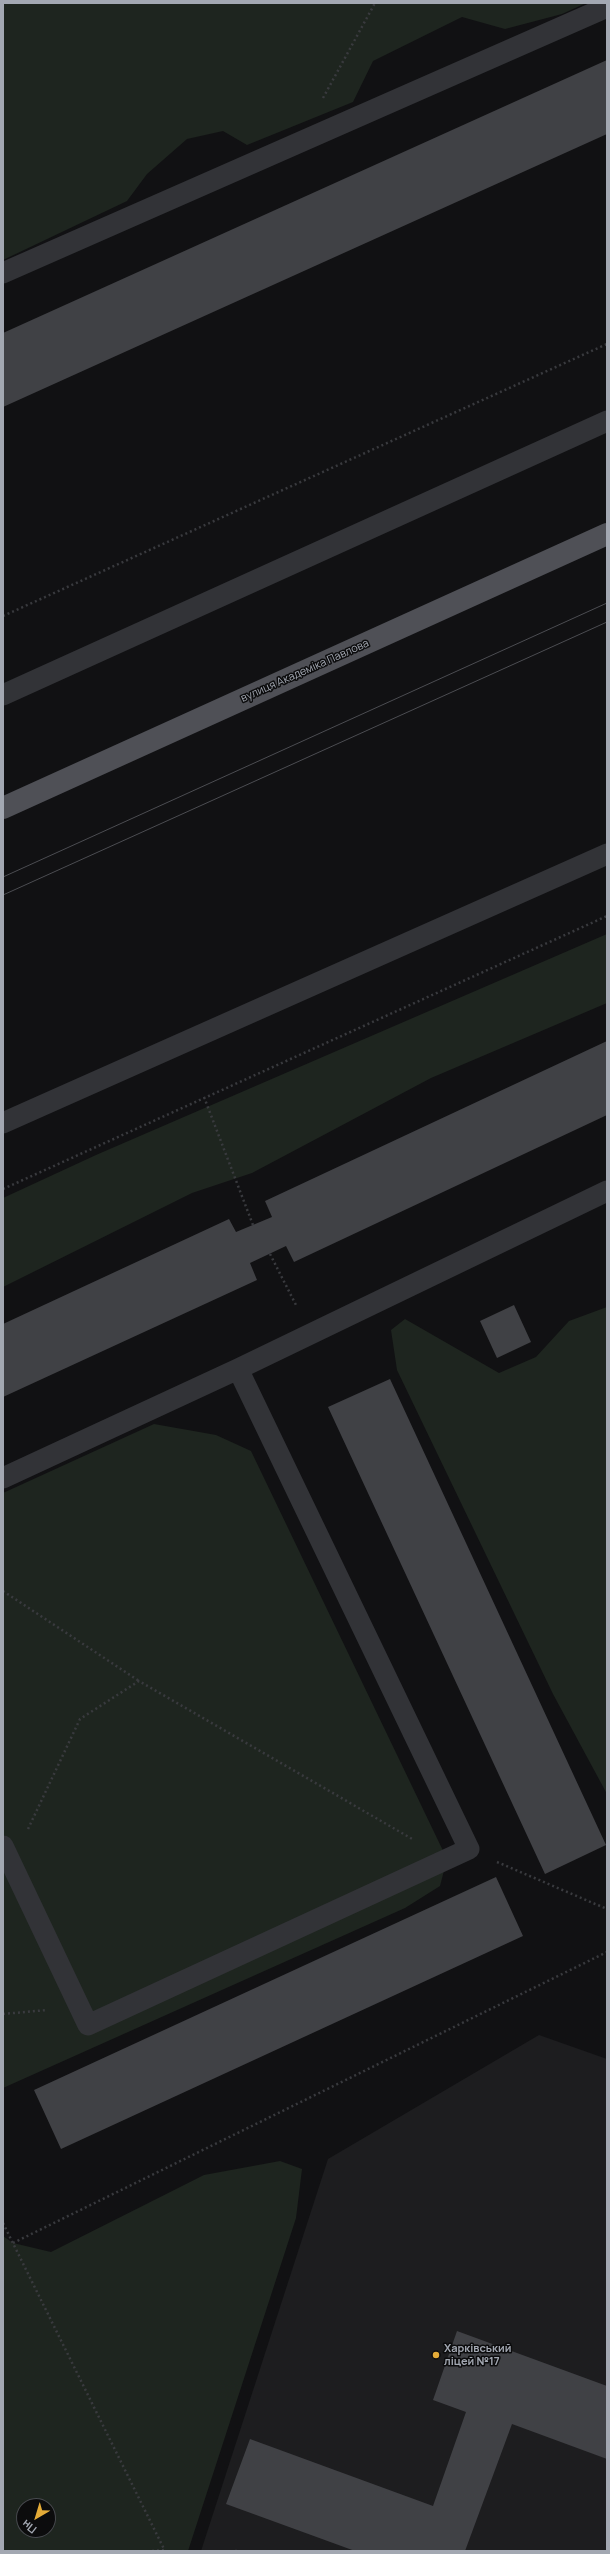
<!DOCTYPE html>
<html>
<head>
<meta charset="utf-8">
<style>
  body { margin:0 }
  #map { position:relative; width:610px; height:2554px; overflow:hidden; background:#111113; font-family:Manrope,sans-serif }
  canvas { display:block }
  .frame { position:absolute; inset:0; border:4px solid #a3a8b2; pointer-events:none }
  .north { position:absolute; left:16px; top:2498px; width:40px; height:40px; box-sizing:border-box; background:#0c0c0d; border:1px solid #484a4f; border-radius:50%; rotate:218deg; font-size:11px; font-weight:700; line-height:16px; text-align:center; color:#a3a8b2 }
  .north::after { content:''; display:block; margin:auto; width:14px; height:18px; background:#e4ab38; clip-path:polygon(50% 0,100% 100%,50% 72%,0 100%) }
</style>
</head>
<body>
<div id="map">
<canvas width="610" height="2554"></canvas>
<div class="frame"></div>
<div class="north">Пн</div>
</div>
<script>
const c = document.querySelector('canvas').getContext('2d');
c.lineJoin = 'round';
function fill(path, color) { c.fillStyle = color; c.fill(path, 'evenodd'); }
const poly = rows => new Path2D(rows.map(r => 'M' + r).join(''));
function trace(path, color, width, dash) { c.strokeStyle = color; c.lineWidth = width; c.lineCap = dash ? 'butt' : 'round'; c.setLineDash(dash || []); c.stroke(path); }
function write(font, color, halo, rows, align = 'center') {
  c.font = font + ' Manrope,sans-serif'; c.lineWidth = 3; c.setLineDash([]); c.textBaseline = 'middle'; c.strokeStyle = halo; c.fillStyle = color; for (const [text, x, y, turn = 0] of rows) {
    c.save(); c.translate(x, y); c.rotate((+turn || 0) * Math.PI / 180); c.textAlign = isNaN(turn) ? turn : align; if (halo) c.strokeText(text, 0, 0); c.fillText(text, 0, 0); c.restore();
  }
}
const built = poly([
  [539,2035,607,2059,607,2551,201,2551,328,2159]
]);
const green = poly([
  [3,3,586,3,562,14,505,29,462,17,373,61,353,102,247,145,223,131,187,139,147,174,127,201,3,260],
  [607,934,607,1003,431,1078,252,1173,192,1193,3,1287,3,1198,96,1155],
  [607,1307,607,1794,553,1694,397,1370,391,1330,405,1319,499,1373,536,1357,569,1321],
  [154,1424,216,1435,251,1451,447,1859,440,1886,405,1908,3,2088,3,1493],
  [280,2161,302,2169,296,2218,188,2551,3,2551,3,2236,13,2243,51,2252,204,2175],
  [24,2506,48,2506,48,2530,24,2530]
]);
const building = poly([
  [607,60,607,134,3,407,3,333],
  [607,1041,607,1115,294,1262,286,1246,250,1263,257,1280,3,1397,3,1324,229,1219,236,1232,272,1217,265,1201],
  [514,1305,531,1342,497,1358,480,1321],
  [390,1379,606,1845,545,1874,328,1407],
  [496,1877,523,1936,61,2149,34,2090],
  [457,2331,607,2386,607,2459,512,2424,465,2551,355,2551,226,2504,250,2439,433,2506,466,2412,433,2400]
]);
const path = poly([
  [323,98,375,3],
  [3,616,607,344],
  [204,1097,253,1225],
  [3,1189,607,916],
  [270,1254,297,1307],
  [3,1591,139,1681],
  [28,1829,80,1719,139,1681,414,1840],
  [497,1862,607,1909],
  [3,2014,47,2010],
  [3,2223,165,2551],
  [13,2243,607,1952],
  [152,2551,164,2550],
  [235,2551,240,2551]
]);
const lane = poly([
  [3,273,607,7],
  [3,695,607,421],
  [3,1123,607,854],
  [3,1478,238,1369,607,1191],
  [3,1846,88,2025,469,1849,238,1369]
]);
const primary = poly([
  [3,808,607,534]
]);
const tram = poly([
  [3,877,607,603],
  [3,895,607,622]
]);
const markers = [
  [436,2355,4,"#e4ab38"]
];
const streetNames = [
  ["вулиця Академіка Павлова",305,671,-24]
];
const poiNames = [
  ["Харківський",444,2349],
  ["ліцей №17",444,2362]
];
fill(built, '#1d1d1f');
fill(green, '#1e251f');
fill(building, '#404145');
trace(path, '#393a3e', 2.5, [2, 3]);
trace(lane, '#323337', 21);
trace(primary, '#4f5056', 22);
trace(tram, '#4c4d52', 1);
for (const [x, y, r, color] of markers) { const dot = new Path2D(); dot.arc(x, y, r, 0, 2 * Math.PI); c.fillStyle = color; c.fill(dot); trace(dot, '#0c0c0d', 1.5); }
write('11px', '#a3a8b2', '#0c0c0d', streetNames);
write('bold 11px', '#a3a8b2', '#0c0c0d', poiNames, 'left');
</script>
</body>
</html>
